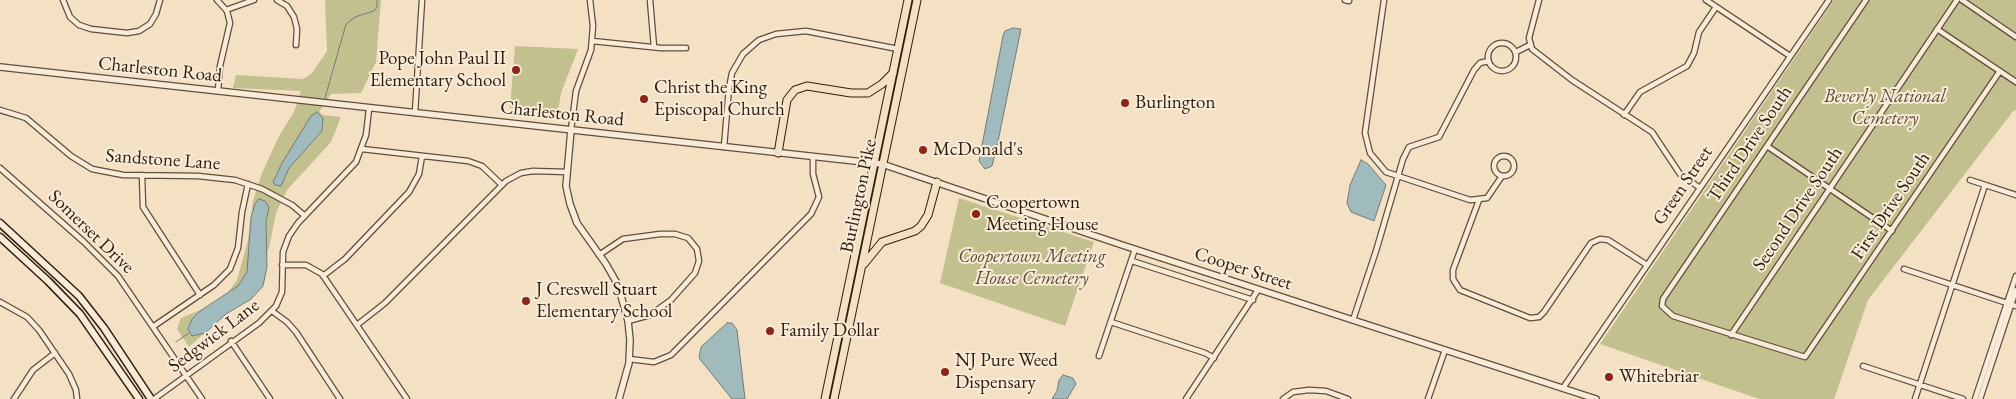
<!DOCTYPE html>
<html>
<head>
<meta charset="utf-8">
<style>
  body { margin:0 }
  canvas { display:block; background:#f4e0c3 }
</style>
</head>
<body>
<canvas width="2016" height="399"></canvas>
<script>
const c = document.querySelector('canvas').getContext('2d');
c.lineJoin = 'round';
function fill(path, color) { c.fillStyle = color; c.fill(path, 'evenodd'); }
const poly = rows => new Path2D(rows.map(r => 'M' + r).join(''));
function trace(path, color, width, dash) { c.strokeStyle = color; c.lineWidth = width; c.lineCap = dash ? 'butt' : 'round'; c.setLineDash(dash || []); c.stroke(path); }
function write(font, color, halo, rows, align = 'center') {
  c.font = font + ' "EB Garamond",serif'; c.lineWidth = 4; c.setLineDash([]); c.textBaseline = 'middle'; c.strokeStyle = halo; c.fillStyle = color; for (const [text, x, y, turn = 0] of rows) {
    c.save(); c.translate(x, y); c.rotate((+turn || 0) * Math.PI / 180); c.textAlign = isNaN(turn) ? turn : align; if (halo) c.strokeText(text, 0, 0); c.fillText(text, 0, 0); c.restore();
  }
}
const green = poly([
  [325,0,381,0,376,62,361,93,331,94,319,112,323,115,341,117,331,142,287,190,276,213,269,248,247,295,189,347,177,329,181,318,222,301,237,280,248,240,253,201,262,173,279,136,294,112,301,91,233,88,236,75,303,79,312,73,327,51],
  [1834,0,2016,0,2016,111,2014,110,1868,300,1834,399,1759,399,1600,344],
  [515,46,578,49,561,93,558,112,510,108],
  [959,198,1094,242,1065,326,940,283]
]);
const water = poly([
  [1013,28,1021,29,997,146,992,166,985,169,979,161,1003,36,1005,31,1013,28],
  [317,112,323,118,322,131,289,168,281,186,275,185,273,182,282,163,311,116,317,112],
  [1361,160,1368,164,1386,185,1374,221,1351,212,1347,203,1350,185,1361,160],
  [259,199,265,201,269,207,266,222,267,267,263,286,251,299,226,314,205,333,192,336,188,329,192,319,200,311,238,286,247,272,251,217,255,204,259,199],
  [727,323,732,323,737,330,745,399,732,399,699,358,701,347,727,323],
  [1063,375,1073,378,1076,384,1067,399,1052,399,1057,391,1059,380,1063,375]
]);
const stream = poly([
  [325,98,346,24,355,17,374,11,377,7,377,0],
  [176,342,189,333]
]);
const minor = poly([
  [63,0,70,17,79,25,91,29,127,33,139,31,150,24,156,14,160,0],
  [217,0,227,11,230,23,220,66,218,91],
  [277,0,287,6,294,17,297,29,296,45],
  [650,0,654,47],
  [1345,0,1349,1],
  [1384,0,1365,133,1370,153,1386,172,1470,200,1487,198,1502,176],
  [1539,0,1529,38,1532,49,1572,80,1652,132,1680,174,1700,188],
  [1706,0,1790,56],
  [1866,0,1663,299,1662,306,1673,316,1805,357,2000,71],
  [1962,0,2016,37],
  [226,10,254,0],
  [1937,29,2016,82],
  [592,41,661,48,686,48],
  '1488 57a14 14 0 1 1 28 0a14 14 0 1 1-28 0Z',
  [1516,52,1530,45],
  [0,110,26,118,71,156,92,169,123,175,198,176,235,180,262,189,292,205,305,216],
  [415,113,422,0],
  [1624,115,1640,92,1687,66,1694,53,1699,32,1716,7],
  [571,130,576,91,591,50,593,26,590,0],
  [1767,146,1892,231],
  [724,147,729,88,732,73,743,54,759,40,776,34,806,31,898,49],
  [362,149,468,161,482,166,502,185],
  '1494 166a10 10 0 1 1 20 0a10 10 0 1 1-20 0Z',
  [0,168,84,242,118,276,202,399],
  [142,175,143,207,200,295],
  [1970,180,2016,195],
  [1479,200,1453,270,1453,279,1460,290,1530,318,1539,317,1544,312,1591,243,1600,239,1608,240,1647,265],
  [599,255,623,239,660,234,675,234,688,238,697,249,699,261,695,273,671,300,650,315,628,321],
  [1132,261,1253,300],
  [282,265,306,265,322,274,407,399],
  [1904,269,2016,306],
  [323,276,345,259,409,192,419,174,422,156],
  [0,302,27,317,39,330,69,374,76,390,77,399],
  [272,311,287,322,296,332,340,399],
  [1353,320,1376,251,1403,159,1409,147,1439,137,1474,70,1480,63,1488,61],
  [1111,322,1205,353,1214,358],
  [357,325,385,303,506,181,521,173,533,171,567,172],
  [154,326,214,285,230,269,238,248,242,212,248,184],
  [1731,335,1957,0],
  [231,341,270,399],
  [1099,356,1135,249],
  [629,359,654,362,671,355,811,214,819,197,813,174,813,158],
  [1863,366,1963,399],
  [1563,388,1829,0],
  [14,399,33,370,55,353],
  [154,399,259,323,276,306,282,292,283,252,289,236,298,223,356,162,366,135,369,109],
  [1186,399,1258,290],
  [1283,399,1293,392,1309,390,1326,391,1348,399],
  [1428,399,1445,350],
  [1915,399,1985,185],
  [1975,399,2016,276],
  [1980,399,2016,290]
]);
const tertiary = poly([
  [0,67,882,164,1122,245,1596,399],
  [571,130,566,186,570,204,577,223,606,264,618,285,628,321,630,340,629,363,619,399]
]);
const secondary = poly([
  [0,223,79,296,104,328,151,399],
  [0,237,48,281,80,314,139,399]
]);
const trunk = poly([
  [778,153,787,100,795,90,807,86,851,93,868,93,882,84,893,73],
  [864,264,882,242,915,231,921,226,928,215,937,182],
  [825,399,908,0],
  [834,399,917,0]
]);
const markers = [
  [516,70,5,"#8f2418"],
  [644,99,5,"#8f2418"],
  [1125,103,5,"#8f2418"],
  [923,150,5,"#8f2418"],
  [976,214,5,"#8f2418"],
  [526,301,5,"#8f2418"],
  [770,331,5,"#8f2418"],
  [945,372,5,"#8f2418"],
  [1609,377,5,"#8f2418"]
];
const poiNames = [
  ["Pope John Paul II",506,59,"right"],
  ["Elementary School",506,81,"right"],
  ["Christ the King",654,88],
  ["Episcopal Church",654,110],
  ["Burlington",1135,103],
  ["McDonald's",933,150],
  ["Coopertown",986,203],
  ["Meeting House",986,225],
  ["J Creswell Stuart",536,290],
  ["Elementary School",536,312],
  ["Family Dollar",780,331],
  ["NJ Pure Weed",955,361],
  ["Dispensary",955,383],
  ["Whitebriar",1619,377]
];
const streetNames = [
  ["Charleston Road",160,70,6],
  ["Charleston Road",562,114,6],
  ["Third Drive South",1750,144,-56],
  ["Sandstone Lane",163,160,4],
  ["Green Street",1683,186,-56],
  ["Burlington Pike",859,196,-78],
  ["First Drive South",1891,206,-56],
  ["Second Drive South",1798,209,-56],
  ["Somerset Drive",91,232,44],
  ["Cooper Street",1243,269,18],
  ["Sedgwick Lane",214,336,-37]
];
const parkNames = [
  ["Beverly National",1885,97],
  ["Cemetery",1885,119],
  ["Coopertown Meeting",1032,257],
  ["House Cemetery",1032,279]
];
fill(green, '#c2c08f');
fill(water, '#a0bbbe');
trace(water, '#737c77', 1);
trace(stream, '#737c77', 1);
trace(minor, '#604e3a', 7);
trace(tertiary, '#604e3a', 8);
trace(secondary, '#2f1e0c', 9);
trace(trunk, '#2f1e0c', 9);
trace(minor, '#f8ebd8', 4.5);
trace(tertiary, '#f8ebd8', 5.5);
trace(secondary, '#f8ebd8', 6);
trace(trunk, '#f4e0c3', 7);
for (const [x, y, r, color] of markers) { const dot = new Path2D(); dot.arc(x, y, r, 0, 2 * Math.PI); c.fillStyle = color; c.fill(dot); trace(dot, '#f8ebd8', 2); }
write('19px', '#2f1e0c', '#f8ebd8', poiNames, 'left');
write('19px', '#2f1e0c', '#f8ebd8', streetNames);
write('italic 19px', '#5b4f33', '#f8ebd8', parkNames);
</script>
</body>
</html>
